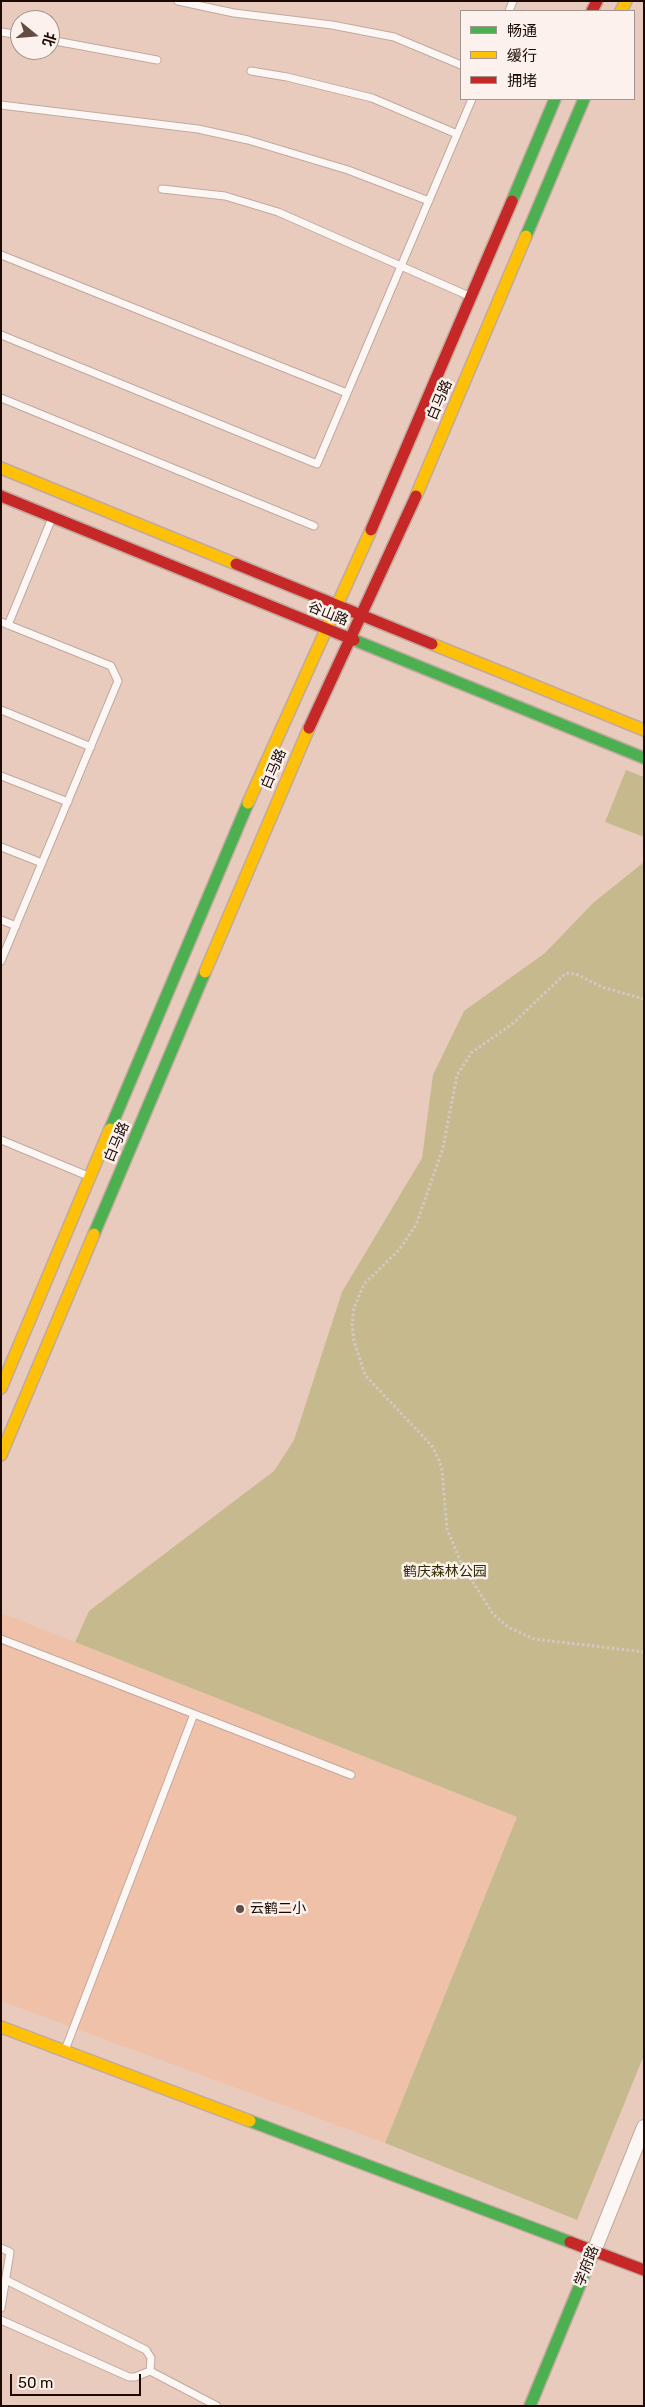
<!DOCTYPE html>
<html>
<head>
<meta charset="utf-8">
<style>
  body { margin:0 }
  #map { position:relative; width:645px; height:2407px; overflow:hidden; background:#e9cbbd; font-family:Rubik,"Noto Sans SC",sans-serif }
  canvas { display:block }
  .frame { position:absolute; inset:0; border:2px solid #1b0902; pointer-events:none }
  .legend { position:absolute; left:460px; top:10px; width:175px; height:90px; box-sizing:border-box; background:#fcf1ec; border:1px solid #a2948e; margin:0; padding:6px 9px; list-style:none; font-size:15px; color:#1b0902 }
  .legend li { display:flex; align-items:center; gap:10px; height:25px }
  .legend b { width:25px; border:1px solid #a2948e }
  .north { position:absolute; left:10px; top:10px; width:50px; height:50px; box-sizing:border-box; background:#fcf1ec; border:1px solid #a2948e; border-radius:50%; rotate:107deg; font-size:14px; font-weight:700; line-height:20px; text-align:center; color:#1b0902 }
  .north::after { content:''; display:block; margin:auto; width:18px; height:22px; background:#634d43; clip-path:polygon(50% 0,100% 100%,50% 72%,0 100%) }
  .scale { position:absolute; left:10px; top:2374px; width:131px; height:22px; box-sizing:border-box; border:2px solid #1b0902; border-top:0; padding-left:6px; font-size:15px; line-height:18px; white-space:nowrap; color:#1b0902; -webkit-text-stroke:4px #fcf1ec; paint-order:stroke }
</style>
</head>
<body>
<div id="map">
<canvas width="645" height="2407"></canvas>
<div class="frame"></div>
<ul class="legend">
<li><b style="height:6px;background:#4caf50"></b>畅通</li>
<li><b style="height:6px;background:#ffc107"></b>缓行</li>
<li><b style="height:6px;background:#c62828"></b>拥堵</li>
</ul>
<div class="north">北</div>
<div class="scale">50 m</div>
</div>
<script>
const c = document.querySelector('canvas').getContext('2d');
c.lineJoin = 'round';
function fill(path, color) { c.fillStyle = color; c.fill(path, 'evenodd'); }
const poly = rows => new Path2D(rows.map(r => 'M' + r).join(''));
function trace(path, color, width, dash) { c.strokeStyle = color; c.lineWidth = width; c.lineCap = dash ? 'butt' : 'round'; c.setLineDash(dash || []); c.stroke(path); }
function write(font, color, halo, rows, align = 'center') {
  c.font = font + ' Rubik,"Noto Sans SC",sans-serif'; c.lineWidth = 5; c.setLineDash([]); c.textBaseline = 'middle'; c.strokeStyle = halo; c.fillStyle = color; for (const [text, x, y, turn = 0] of rows) {
    c.save(); c.translate(x, y); c.rotate((+turn || 0) * Math.PI / 180); c.textAlign = isNaN(turn) ? turn : align; if (halo) c.strokeText(text, 0, 0); c.fillText(text, 0, 0); c.restore();
  }
}
const built = poly([
  [1,1613,517,1817,385,2143,1,2001]
]);
const green = poly([
  [626,770,644,777,644,837,605,822],
  [644,862,644,2055,577,2220,385,2143,517,1817,75,1642,89,1611,274,1471,294,1440,342,1292,422,1158,433,1075,464,1011,545,953,593,903]
]);
const path = poly([
  [644,999,602,987,576,974,566,973,511,1025,472,1052,457,1075,443,1148,416,1225,399,1250,364,1284,354,1308,352,1324,354,1341,365,1375,432,1446,439,1460,442,1470,447,1529,462,1565,493,1614,508,1627,534,1639,644,1652]
]);
const lane = poly([
  [178,1,234,13,332,25,394,37,461,65],
  [509,11,513,1],
  [1,32,20,35],
  [50,40,157,60],
  [251,71,287,77,372,98,457,134],
  [1,105,198,129,248,140,348,170,429,201],
  [162,189,225,196,278,212,469,296],
  [1,255,347,393],
  [1,335,317,464,472,99],
  [1,398,314,526],
  [1,622,111,666,118,681,1,961],
  [8,625,52,518],
  [1,710,91,747],
  [1,776,68,802],
  [1,847,42,863],
  [1,920,16,926],
  [1,1140,88,1176],
  [1,1639,351,1775],
  [65,2050,194,1714],
  [1,2248,10,2252,1,2308],
  [6,2280,146,2350,151,2358,150,2371],
  [1,2320,129,2377,135,2377,150,2371],
  [150,2371,217,2406]
]);
const street = poly([
  [594,2251,644,2127]
]);
const fast = poly([
  [512,201,555,99],
  [526,236,584,99],
  [354,640,644,758],
  [110,1129,248,803],
  [94,1234,205,972],
  [250,2121,570,2242],
  [530,2406,594,2251]
]);
const slow = poly([
  [621,11,626,1],
  [1,468,236,564],
  [416,496,526,236],
  [432,644,644,730],
  [248,803,371,530],
  [205,972,309,728],
  [1,1388,110,1129],
  [1,1455,94,1234],
  [1,2027,250,2121]
]);
const jam = poly([
  [592,11,597,1],
  [1,496,354,640],
  [371,530,512,201],
  [236,564,432,644],
  [309,728,416,496],
  [570,2242,644,2270]
]);
const markers = [
  [240,1909,5,"#634d43"]
];
const streetNames = [
  ["白马路",440,400,-67],
  ["谷山路",328,614,22],
  ["白马路",274,769,-67],
  ["白马路",117,1142,-67],
  ["学府路",587,2266,-68]
];
const parkNames = [
  ["鹤庆森林公园",445,1572]
];
const poiNames = [
  ["云鹤二小",250,1909]
];
fill(built, '#efc1a9');
fill(green, '#c7b98e');
trace(lane, '#c0a99e', 9);
trace(street, '#c0a99e', 16);
trace(fast, '#c0a99e', 14);
trace(slow, '#c0a99e', 14);
trace(jam, '#c0a99e', 14);
trace(path, '#d2c9c5', 3, [2.5, 2.5]);
trace(lane, '#fcf7f5', 7);
trace(street, '#fcf7f5', 14);
trace(fast, '#4caf50', 11);
trace(slow, '#ffc107', 11);
trace(jam, '#c62828', 11);
for (const [x, y, r, color] of markers) { const dot = new Path2D(); dot.arc(x, y, r, 0, 2 * Math.PI); c.fillStyle = color; c.fill(dot); trace(dot, '#fcf1ec', 2); }
write('14px', '#1b0902', '#fcf1ec', streetNames);
write('14px', '#2e2c00', '#fcf1ec', parkNames);
write('14px', '#1b0902', '#fcf1ec', poiNames, 'left');
</script>
</body>
</html>
